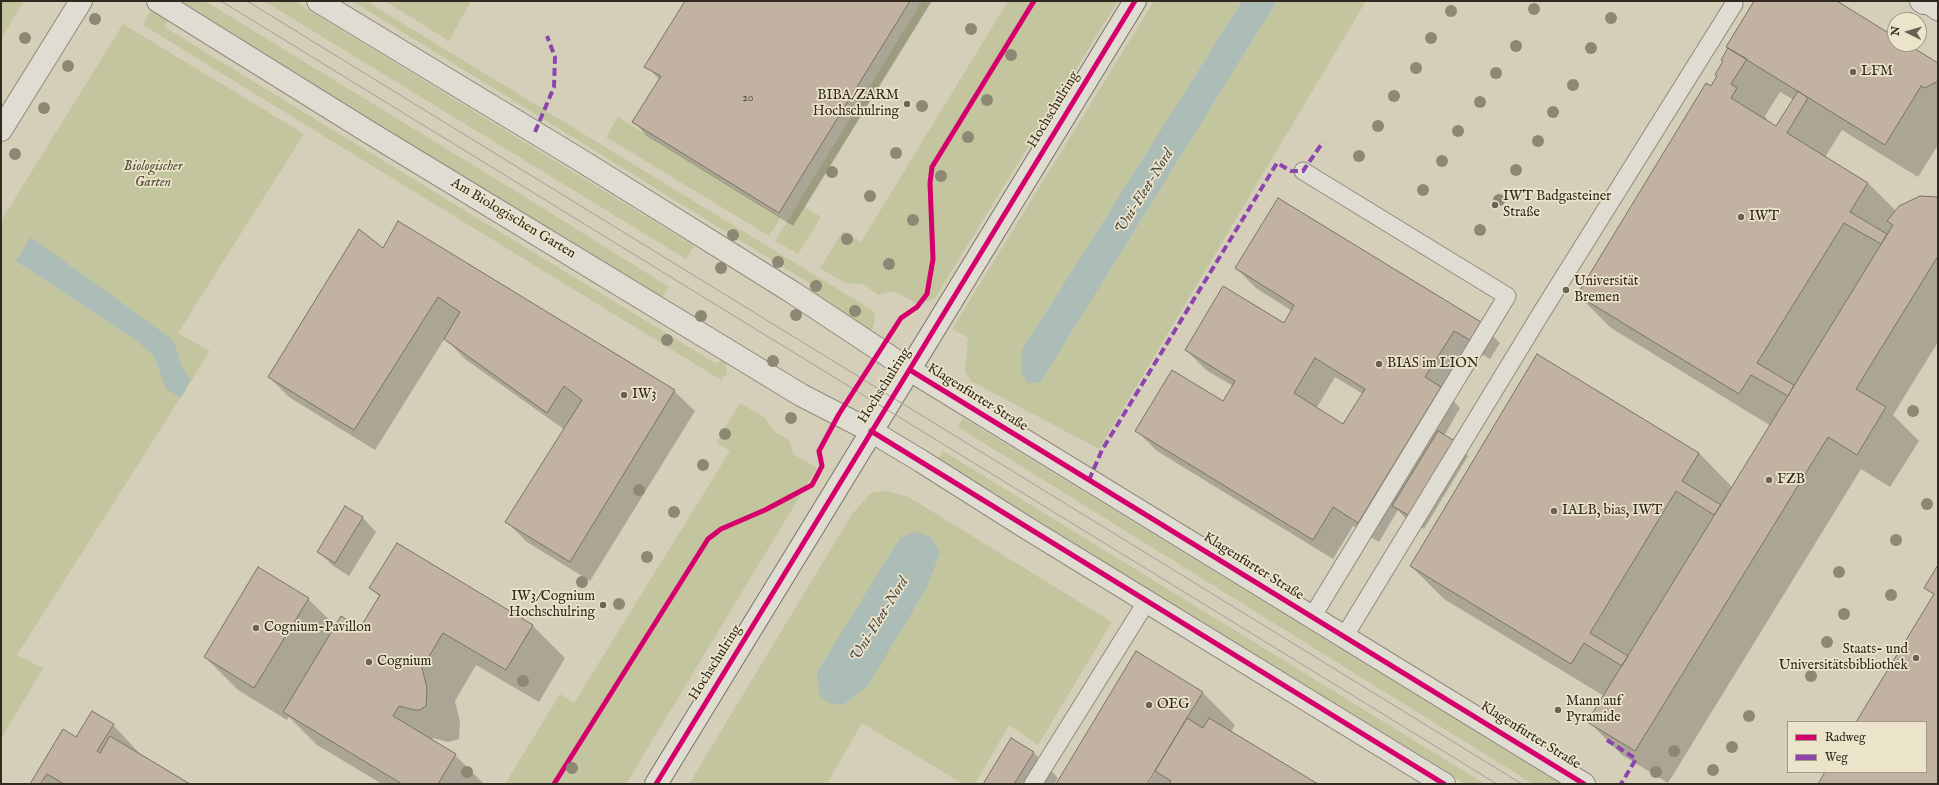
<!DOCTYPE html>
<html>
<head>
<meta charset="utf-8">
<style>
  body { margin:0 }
  #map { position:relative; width:1939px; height:785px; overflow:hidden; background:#d5cfba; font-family:"IM FELL English",serif }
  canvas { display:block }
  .frame { position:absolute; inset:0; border:2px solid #31281f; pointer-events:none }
  .legend { position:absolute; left:1787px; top:721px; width:140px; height:52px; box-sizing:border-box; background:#ece4ca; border:1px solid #a19986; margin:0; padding:5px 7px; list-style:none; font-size:12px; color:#31281f }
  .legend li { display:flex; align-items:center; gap:8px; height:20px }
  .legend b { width:20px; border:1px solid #a19986 }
  .north { position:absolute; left:1887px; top:12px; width:40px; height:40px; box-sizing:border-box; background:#ece4ca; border:1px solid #a19986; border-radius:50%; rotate:275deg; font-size:11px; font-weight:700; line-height:16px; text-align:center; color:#31281f }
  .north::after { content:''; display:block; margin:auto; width:14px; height:18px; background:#6a6255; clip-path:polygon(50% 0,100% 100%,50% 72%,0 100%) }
</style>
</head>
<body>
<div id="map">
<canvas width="1939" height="785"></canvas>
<div class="frame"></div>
<ul class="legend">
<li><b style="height:5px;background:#d6006c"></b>Radweg</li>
<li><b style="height:5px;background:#8e44ad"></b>Weg</li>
</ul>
<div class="north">N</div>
</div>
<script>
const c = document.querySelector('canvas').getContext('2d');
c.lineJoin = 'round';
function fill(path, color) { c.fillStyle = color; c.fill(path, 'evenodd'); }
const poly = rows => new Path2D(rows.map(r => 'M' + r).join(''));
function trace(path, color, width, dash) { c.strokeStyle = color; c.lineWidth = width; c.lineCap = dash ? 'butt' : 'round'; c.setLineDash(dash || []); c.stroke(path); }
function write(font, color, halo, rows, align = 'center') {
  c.font = font + ' "IM FELL English",serif'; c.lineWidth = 3.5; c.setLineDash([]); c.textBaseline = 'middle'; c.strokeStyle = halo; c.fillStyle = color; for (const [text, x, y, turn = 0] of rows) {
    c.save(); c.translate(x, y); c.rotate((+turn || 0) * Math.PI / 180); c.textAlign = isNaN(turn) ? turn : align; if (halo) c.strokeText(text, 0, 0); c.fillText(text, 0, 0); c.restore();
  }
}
const green = poly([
  [1,1,24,1,1,39],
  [175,1,205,1,535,203,669,287,661,299],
  [264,1,294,1,694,246,686,259],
  [352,1,366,1,872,310,875,316,874,325,871,331,810,294,809,283],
  [385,1,471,1,449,41],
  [922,1,931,1,805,207,821,217,798,254,775,241],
  [1008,1,1118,1,935,298,919,305,894,291,878,295,864,284,845,283,820,268,843,231,861,242],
  [1154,1,1242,1,1022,350,1040,383,1277,1,1366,1,1099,449,971,381,965,371,968,338,952,329],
  [151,10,168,21,164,26,174,33,715,363,725,359,727,373,721,380,143,25],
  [123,24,304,134,178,333,210,351,17,655,43,668,1,739,1,221],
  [618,117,781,217,769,236,606,137],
  [740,403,765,418,774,431,789,440,793,454,817,468,626,784,505,784,560,694,574,703,730,451,716,442],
  [963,418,1541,771,1562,784,1533,784,958,427],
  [943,451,1485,784,1465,784,938,459],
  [885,491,907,496,1112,622,1038,745,1009,725,975,784,963,784,862,723,827,784,689,784,852,514,871,493]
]);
const water = poly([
  [1242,1,1277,1,1040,383,1028,383,1021,373,1022,350],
  [31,237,173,340,182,367,191,380,181,398,166,389,154,356,138,342,16,261],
  [916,532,931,537,940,553,926,589,867,687,843,705,829,703,820,696,817,672,900,538]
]);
const shadow = poly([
  [686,1,932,1,793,226,647,136,634,122,660,80,646,66],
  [1755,1,1835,1,1895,38,1895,44,1905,44,1938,64,1938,145,1918,177,1842,130,1825,157,1868,183,1896,211,1938,198,1938,342,1893,415,1919,441,1890,487,1861,469,1668,783,1622,755,1589,722,1604,696,1444,599,1411,566,1699,453,1732,487,1771,426,1611,328,1578,295,1718,76],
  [1780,92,1794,100,1777,127,1769,123,1765,116],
  [398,223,674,391,695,411,590,581,527,542,507,522,565,430,465,359,445,338,375,450,289,397,269,377,383,250],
  [1236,268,1480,323,1500,343,1490,359,1474,350,1447,394,1460,408,1444,436,1454,442,1468,456,1424,529,1407,520,1398,510,1379,542,1353,526,1333,559,1157,451,1137,431,1223,402,1233,386,1206,370,1186,350,1284,325,1292,311,1256,288],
  [1335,377,1363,394,1344,425,1316,409],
  [346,508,363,518,376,532,349,576,332,565,318,551],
  [258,569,308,599,336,626,360,629,380,597,371,588,533,626,565,658,539,702,476,665,455,701,460,722,459,739,448,742,433,738,431,740,455,755,484,784,382,784,317,745,289,717,287,720,238,690,205,657],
  [1202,692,1235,725,1231,732,1316,784,1148,784,1158,768,1156,767,1146,784,1057,784],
  [113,725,145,759,188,784,31,784,76,739],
  [1033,752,1058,778,1054,784,984,784]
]);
const building = poly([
  [685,1,910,1,779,213,632,122,661,76,644,67,685,1],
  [1754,1,1837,1,1895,37,1895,44,1907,44,1938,63,1938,81,1925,88,1921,86,1885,145,1726,47,1754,1],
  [1728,48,1747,59,1731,84,1737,88,1731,98,1776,126,1798,91,1808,98,1787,133,1868,183,1850,212,1887,234,1881,244,1844,223,1757,363,1794,385,1788,396,1751,375,1739,394,1577,295,1706,83,1711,86,1717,76,1715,75,1723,61,1721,60,1728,48],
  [1920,196,1938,197,1938,256,1856,389,1886,407,1857,455,1828,437,1635,751,1587,722,1893,225,1887,221,1899,206,1920,196],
  [1278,198,1481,322,1470,340,1454,331,1425,377,1441,387,1358,523,1333,507,1313,540,1135,431,1172,370,1223,401,1235,381,1185,350,1223,286,1284,323,1294,305,1235,268,1278,198],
  [1315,358,1365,389,1343,424,1294,393,1315,358],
  [398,221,675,390,570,562,505,522,582,400,564,386,547,413,444,339,460,312,438,297,354,430,268,377,359,229,383,248,398,221],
  [1537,354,1699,453,1682,481,1721,505,1714,515,1676,491,1590,633,1628,656,1622,666,1584,643,1571,664,1410,566,1537,354],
  [1438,431,1455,441,1410,516,1392,506,1438,431],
  [345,506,363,517,335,563,317,552,345,506],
  [397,543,533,625,506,670,443,633,422,668,427,688,426,706,420,710,414,710,399,706,393,716,456,754,438,784,402,784,283,712,341,616,360,628,380,595,369,588,397,543],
  [1938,565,1938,784,1818,784,1825,772,1926,772,1926,722,1856,722,1934,594,1924,588,1938,565],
  [258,567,309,598,254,688,204,657,258,567],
  [1136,651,1203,692,1187,718,1147,784,1056,784,1136,651],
  [92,711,114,724,97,751,100,753,110,736,190,784,64,784,47,774,40,784,30,784,63,729,76,737,92,711],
  [1187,718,1203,728,1209,718,1318,784,1169,784,1171,781,1155,771,1187,718],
  [1011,738,1034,752,1014,784,983,784,1011,738]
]);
const lane = poly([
  [1924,3,1938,12],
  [1303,171,1507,296,1312,617],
  [1344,637,1540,315,1734,4,1733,1],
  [1033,784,1147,601]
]);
const street = poly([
  [158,1,367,131,801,395,871,431,921,461,1022,525,1444,784],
  [318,1,577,158,792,292,910,370,1584,784],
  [1921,1,1924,3,1925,1],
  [1,130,81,1]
]);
const secondary = poly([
  [656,784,1135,1]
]);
const tram = poly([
  [221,1,1497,784],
  [247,1,1522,784]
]);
const quiet = poly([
  [535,132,554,87,555,57,547,36],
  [1089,480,1102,450,1277,163,1291,171,1303,171,1323,142],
  [1607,740,1636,759,1621,784]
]);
const cycleway = poly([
  [910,370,1584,784],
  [871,431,1444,784],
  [554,784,708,539,721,529,765,510,812,485,822,466,819,451,839,414,901,318,917,307,927,294,933,259,930,183,932,167,1034,1],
  [656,784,1135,1]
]);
const trees = [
  [1534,9],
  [1451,11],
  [1611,18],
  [95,19],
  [971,29],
  [25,38],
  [1431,38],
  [1516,46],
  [1591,48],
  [1011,55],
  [68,66],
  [1416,68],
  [1496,73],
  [1573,85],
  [1394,96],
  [987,100],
  [1480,102],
  [922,106],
  [44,108],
  [1553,112],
  [1378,126],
  [1458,131],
  [968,137],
  [1538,141],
  [896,153],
  [15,154],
  [1359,156],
  [1442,161],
  [1516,170],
  [832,172],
  [941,176],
  [1423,190],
  [870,196],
  [1499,200],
  [913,220],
  [1480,230],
  [733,235],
  [847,239],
  [778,262],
  [889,264],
  [721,268],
  [816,286],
  [855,311],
  [796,315],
  [701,316],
  [667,340],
  [773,361],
  [1913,411],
  [791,418],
  [725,434],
  [703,465],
  [639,490],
  [1927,504],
  [674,512],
  [1896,540],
  [647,557],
  [1839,572],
  [582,582],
  [1891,595],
  [619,604],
  [1844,614],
  [1827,642],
  [1811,676],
  [523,681],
  [1749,716],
  [1732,747],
  [1674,751],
  [572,768],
  [1713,770],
  [467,772],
  [1656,772]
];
const markers = [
  [1853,72,4,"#6a6255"],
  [907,104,4,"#6a6255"],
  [1495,205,4,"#6a6255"],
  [1741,217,4,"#6a6255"],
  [1566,290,4,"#6a6255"],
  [1379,364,4,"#6a6255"],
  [624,395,4,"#6a6255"],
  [1769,480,4,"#6a6255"],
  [1554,511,4,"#6a6255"],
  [603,605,4,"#6a6255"],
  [256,628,4,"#6a6255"],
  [1916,658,4,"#6a6255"],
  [369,662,4,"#6a6255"],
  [1149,705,4,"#6a6255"],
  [1558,710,4,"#6a6255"]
];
const numberNames = [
  ["20",748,99]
];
const poiNames = [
  ["LFM",1861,72],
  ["BIBA/ZARM",899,96,"right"],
  ["Hochschulring",899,112,"right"],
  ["IWT Badgasteiner",1503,197],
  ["Straße",1503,213],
  ["IWT",1749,217],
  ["Universität",1574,282],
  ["Bremen",1574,298],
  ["BIAS im LION",1387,364],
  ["IW3",632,395],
  ["FZB",1777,480],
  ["IALB, bias, IWT",1562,511],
  ["IW3/Cognium",595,597,"right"],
  ["Hochschulring",595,613,"right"],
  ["Cognium-Pavillon",264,628],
  ["Staats- und",1908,650,"right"],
  ["Universitätsbibliothek",1908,666,"right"],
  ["Cognium",377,662],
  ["Mann auf",1566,702],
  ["Pyramide",1566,718],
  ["OEG",1157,705]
];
const streetNames = [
  ["Hochschulring",1054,110,-59],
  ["Am Biologischen Garten",513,219,31],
  ["Hochschulring",885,386,-58],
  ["Klagenfurter Straße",977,398,32],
  ["Klagenfurter Straße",1253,567,32],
  ["Hochschulring",716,663,-58],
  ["Klagenfurter Straße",1530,736,32]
];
const parkNames = [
  ["Biologischer",153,167],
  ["Garten",153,183]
];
const waterNames = [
  ["Uni-Fleet-Nord",1145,192,-58],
  ["Uni-Fleet-Nord",880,620,-58]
];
fill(green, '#c3c59f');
fill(water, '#acbdb7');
fill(shadow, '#0003');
fill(building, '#c1b2a2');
trace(building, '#787368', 1);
trace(lane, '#8f8a7d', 19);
trace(street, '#8f8a7d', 24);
trace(secondary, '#787368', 24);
trace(lane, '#dfdcd1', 17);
trace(street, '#dfdcd1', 22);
trace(secondary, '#dfdcd1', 22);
trace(tram, '#a19e95', 1);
trace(quiet, '#8e44ad', 4, [8, 4]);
trace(cycleway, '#d6006c', 5);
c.fillStyle = '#8d8874';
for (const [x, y] of trees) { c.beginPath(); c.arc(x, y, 6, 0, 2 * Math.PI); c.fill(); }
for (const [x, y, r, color] of markers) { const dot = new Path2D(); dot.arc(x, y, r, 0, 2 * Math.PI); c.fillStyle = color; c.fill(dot); trace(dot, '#ece4ca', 1.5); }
write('12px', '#554a40', null, numberNames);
write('14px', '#31281f', '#ece4ca', poiNames, 'left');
write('14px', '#31281f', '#ece4ca', streetNames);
write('italic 14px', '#524d3a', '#ece4ca', parkNames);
write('italic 15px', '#4b4b45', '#ece4ca', waterNames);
</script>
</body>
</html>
